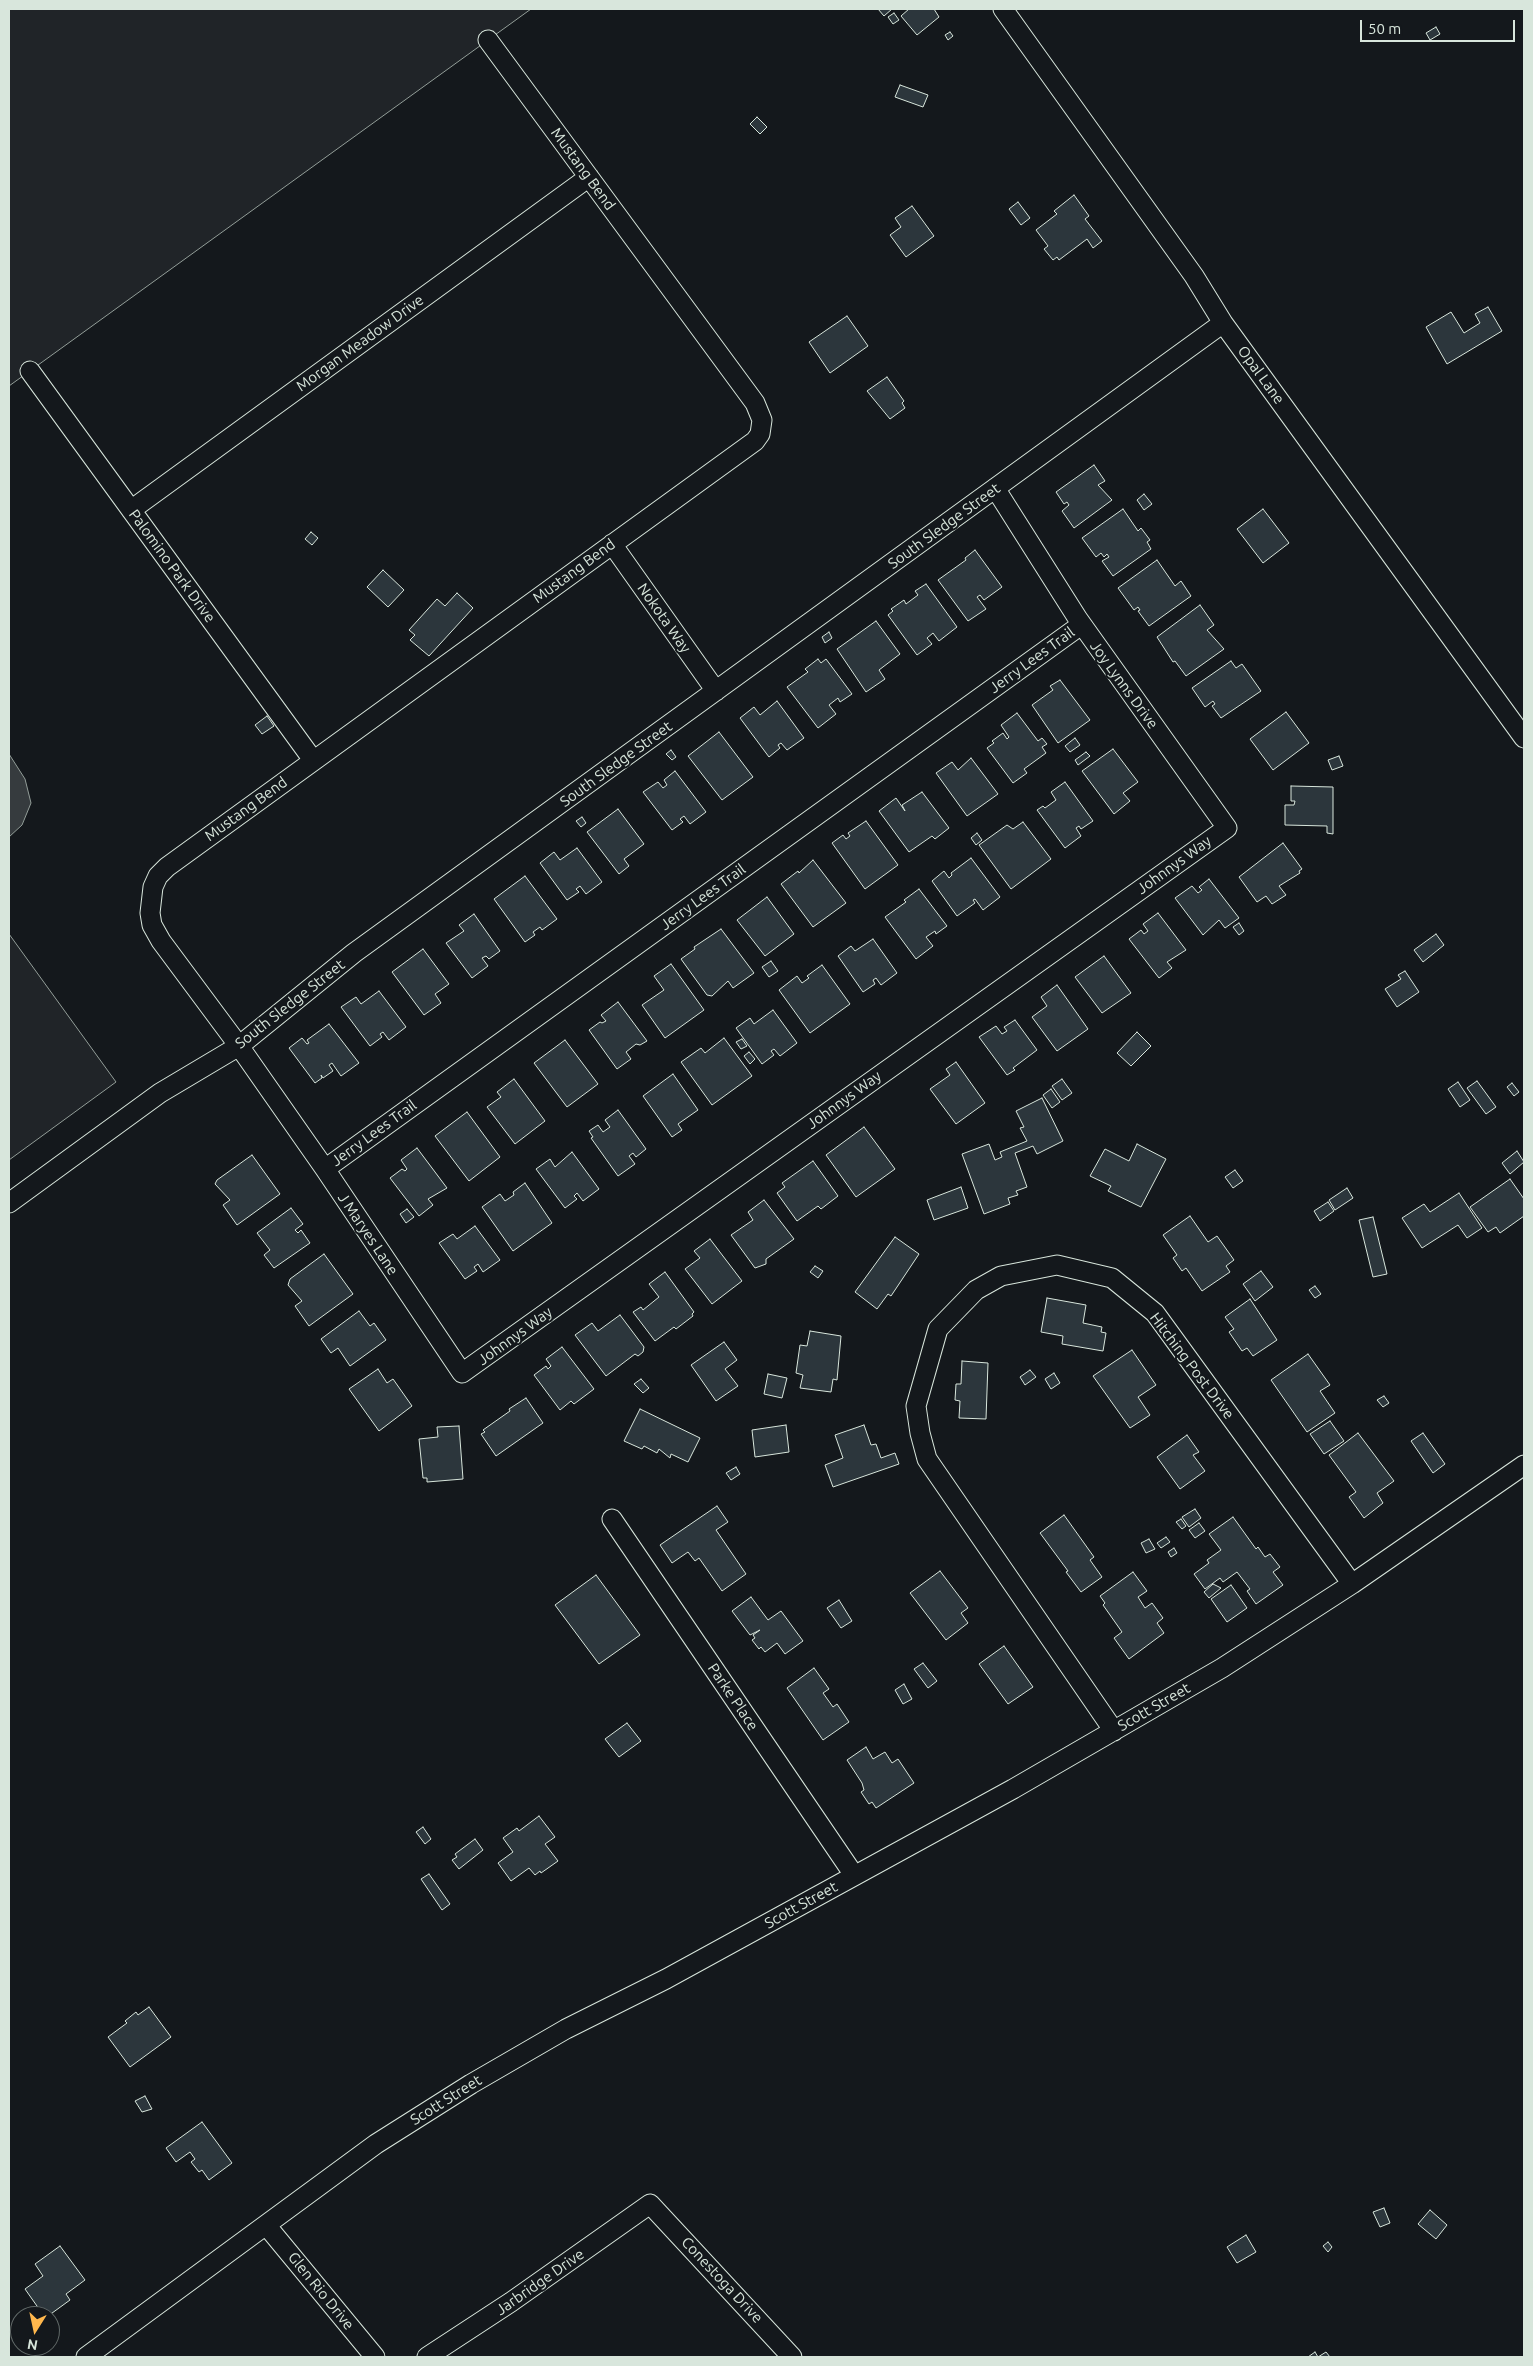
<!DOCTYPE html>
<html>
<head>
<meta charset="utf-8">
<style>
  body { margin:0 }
  #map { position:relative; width:1533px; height:2366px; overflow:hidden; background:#14181c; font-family:Ubuntu,sans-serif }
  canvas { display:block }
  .frame { position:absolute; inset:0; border:10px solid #d8e6dc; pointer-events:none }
  .north { position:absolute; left:10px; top:2306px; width:50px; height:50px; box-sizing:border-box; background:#14181c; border:1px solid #626a69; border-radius:50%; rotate:190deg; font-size:14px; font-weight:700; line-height:20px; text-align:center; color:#d8e6dc }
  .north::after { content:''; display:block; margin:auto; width:18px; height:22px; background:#ffb74d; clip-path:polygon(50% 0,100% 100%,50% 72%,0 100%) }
  .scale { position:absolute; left:1360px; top:20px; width:155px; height:22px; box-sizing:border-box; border:2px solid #d8e6dc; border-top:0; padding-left:6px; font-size:15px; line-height:18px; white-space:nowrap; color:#d8e6dc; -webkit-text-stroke:4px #14181c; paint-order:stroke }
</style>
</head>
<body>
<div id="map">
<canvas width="1533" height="2366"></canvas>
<div class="frame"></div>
<div class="north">N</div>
<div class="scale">50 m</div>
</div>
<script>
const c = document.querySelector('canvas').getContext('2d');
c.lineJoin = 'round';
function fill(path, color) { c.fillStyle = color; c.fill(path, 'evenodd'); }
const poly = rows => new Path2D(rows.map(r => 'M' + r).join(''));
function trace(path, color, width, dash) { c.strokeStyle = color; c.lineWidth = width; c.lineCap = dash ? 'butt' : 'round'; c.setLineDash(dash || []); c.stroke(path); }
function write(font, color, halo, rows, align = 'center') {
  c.font = font + ' Ubuntu,sans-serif'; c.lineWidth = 4; c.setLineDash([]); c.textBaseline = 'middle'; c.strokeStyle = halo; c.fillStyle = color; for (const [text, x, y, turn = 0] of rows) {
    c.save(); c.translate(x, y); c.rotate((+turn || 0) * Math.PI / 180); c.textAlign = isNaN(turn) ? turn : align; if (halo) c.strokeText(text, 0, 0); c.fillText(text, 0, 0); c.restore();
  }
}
const green = poly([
  [9,9,531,9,9,386,9,9],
  [9,934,116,1082,9,1160,9,934]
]);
const water = poly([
  [9,754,25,779,31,803,22,825,9,837,9,754]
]);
const building = poly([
  [878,9,892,9,884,16,878,9],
  [909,9,934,9,939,17,917,35,901,16,909,9],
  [894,13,899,20,893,24,888,17,894,13],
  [1436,27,1440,34,1430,40,1426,33,1436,27],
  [950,32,953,36,948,40,945,35,950,32],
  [900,85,928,95,923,107,895,97,900,85],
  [757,117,767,127,760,134,750,124,757,117],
  [1074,195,1089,216,1085,219,1102,241,1093,248,1087,239,1059,260,1057,257,1053,260,1044,249,1048,246,1036,230,1057,214,1054,211,1074,195],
  [1018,202,1030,218,1021,225,1009,209,1018,202],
  [912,206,934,236,906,257,890,235,901,227,895,218,912,206],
  [1488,307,1502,331,1447,364,1426,327,1451,312,1464,333,1480,323,1475,314,1488,307],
  [847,316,868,346,830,373,809,342,847,316],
  [887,377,904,401,902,403,905,408,890,419,867,391,887,377],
  [1094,465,1105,481,1098,485,1112,500,1074,528,1062,511,1069,505,1067,502,1064,504,1056,492,1094,465],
  [1144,494,1152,504,1144,510,1137,500,1144,494],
  [1123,509,1138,531,1141,528,1150,540,1147,542,1151,549,1113,576,1102,561,1109,557,1107,554,1104,557,1101,553,1096,557,1082,538,1123,509],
  [1263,509,1289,543,1263,563,1237,529,1263,509],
  [311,532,318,538,312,545,305,539,311,532],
  [975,550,1002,587,984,600,980,595,977,597,986,609,968,621,938,580,966,560,965,558,975,550],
  [1157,560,1175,586,1181,581,1191,596,1149,626,1138,611,1140,610,1138,607,1134,610,1118,588,1157,560],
  [383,570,404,590,388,607,367,587,383,570],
  [926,584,957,627,939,641,933,633,927,638,932,644,917,655,888,615,893,611,891,609,904,600,906,604,918,595,915,591,926,584],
  [457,593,473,608,429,656,410,640,415,635,409,630,437,599,445,606,457,593],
  [1200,605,1214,625,1207,630,1224,649,1186,676,1175,661,1173,662,1157,637,1200,605],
  [876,621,900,654,879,670,885,679,866,692,837,649,876,621],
  [829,632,832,638,825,643,822,637,829,632],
  [818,659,821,663,826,659,852,694,840,702,838,698,829,705,836,714,818,728,787,687,808,672,805,669,818,659],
  [1231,661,1236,668,1242,664,1261,691,1221,718,1212,706,1215,704,1213,701,1205,707,1192,688,1231,661],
  [1060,680,1090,720,1058,743,1032,705,1053,690,1050,686,1060,680],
  [777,701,804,738,787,750,781,743,778,745,780,748,769,757,740,718,754,707,760,715,777,701],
  [1286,712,1309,743,1273,770,1250,739,1286,712],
  [1017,713,1038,741,1042,738,1047,744,1042,747,1046,753,1024,769,1027,773,1013,783,987,748,994,743,992,741,1003,733,1007,739,1009,737,1001,725,1017,713],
  [267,716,274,726,262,734,255,725,267,716],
  [719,732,753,777,722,800,688,756,719,732],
  [1075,738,1080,745,1070,752,1065,746,1075,738],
  [1113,749,1138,782,1123,793,1130,801,1114,814,1082,771,1113,749],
  [671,750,676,757,672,760,666,754,671,750],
  [1086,752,1090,756,1078,765,1075,760,1086,752],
  [1339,756,1343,766,1332,770,1328,760,1339,756],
  [971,758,998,794,967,816,936,773,952,762,958,770,971,758],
  [675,771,706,812,690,824,684,816,680,819,683,822,672,830,643,792,658,782,663,788,667,785,664,780,675,771],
  [1065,782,1093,821,1081,829,1079,826,1076,828,1081,836,1065,848,1037,810,1043,806,1045,808,1056,800,1051,792,1065,782],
  [1291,786,1333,787,1333,834,1327,833,1327,826,1285,825,1285,805,1294,805,1295,801,1291,801,1291,786],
  [922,792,949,828,935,839,932,836,909,852,879,811,896,798,905,811,902,805,922,792],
  [618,809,644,844,624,859,629,866,619,874,587,832,618,809],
  [582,817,586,823,581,827,576,821,582,817],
  [866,821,898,865,865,889,832,843,843,835,846,839,850,836,848,833,866,821],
  [1023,822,1051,859,1011,889,979,845,1007,825,1013,829,1023,822],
  [977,833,982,840,976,845,971,838,977,833],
  [1283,843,1302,869,1299,871,1300,873,1279,886,1286,895,1272,904,1266,896,1257,902,1239,877,1283,843],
  [577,848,602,882,586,894,580,886,576,889,579,892,567,900,540,863,554,852,560,860,577,848],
  [971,858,1000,897,983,910,975,899,973,900,975,903,957,916,932,881,944,871,949,878,952,875,951,873,971,858],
  [813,860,846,903,813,927,781,884,798,871,799,873,813,860],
  [525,876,557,919,542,930,540,927,533,932,535,935,525,942,494,899,525,876],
  [1209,879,1239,918,1225,928,1219,920,1203,935,1175,898,1192,886,1198,893,1202,890,1199,887,1209,879],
  [919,889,947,926,936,934,935,931,926,937,933,946,916,959,885,917,906,902,904,900,919,889],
  [767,897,794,934,765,956,737,920,767,897],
  [1158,913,1186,950,1167,962,1172,968,1159,978,1129,939,1141,930,1144,934,1148,931,1143,924,1158,913],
  [474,914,500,951,489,959,486,956,482,958,488,966,472,978,446,943,464,931,459,925,474,914],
  [1239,923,1244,931,1239,935,1233,927,1239,923],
  [721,929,754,973,733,988,728,981,712,996,707,995,681,959,695,949,694,947,721,929],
  [1436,934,1444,945,1423,962,1414,950,1436,934],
  [873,939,897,973,881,985,876,978,873,980,875,984,863,992,838,956,851,946,855,951,873,939],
  [423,949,449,984,435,994,441,1003,424,1015,392,972,423,949],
  [1104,956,1131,993,1102,1013,1075,977,1104,956],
  [771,961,778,971,769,977,762,967,771,961],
  [671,964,704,1010,665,1038,642,1005,664,990,654,976,671,964],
  [822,965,850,1004,810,1033,779,990,797,976,802,983,809,978,807,976,822,965],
  [1405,971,1419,992,1397,1007,1385,989,1401,979,1398,975,1405,971],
  [1057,985,1088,1029,1057,1051,1032,1017,1047,1006,1041,997,1057,985],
  [379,991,406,1027,389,1040,383,1032,380,1034,382,1037,370,1046,341,1007,356,997,361,1004,379,991],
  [618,1002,647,1041,640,1045,636,1044,626,1052,631,1059,617,1069,589,1030,600,1022,602,1023,606,1021,601,1015,618,1002],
  [773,1010,797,1043,780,1056,774,1049,771,1051,774,1055,762,1064,736,1028,750,1018,754,1024,773,1010],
  [1015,1020,1037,1050,1013,1068,1015,1070,1007,1075,979,1037,996,1026,1002,1034,1007,1031,1004,1027,1015,1020],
  [329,1024,359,1063,341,1076,332,1063,329,1065,333,1071,323,1078,321,1075,322,1078,315,1083,289,1048,302,1038,307,1044,309,1043,307,1040,329,1024],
  [1137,1032,1151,1046,1131,1066,1117,1053,1137,1032],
  [724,1038,752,1076,712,1105,681,1062,701,1048,705,1053,724,1038],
  [742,1039,747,1046,741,1049,736,1042,742,1039],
  [565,1040,598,1084,567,1107,534,1063,565,1040],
  [749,1052,755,1059,750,1064,744,1056,749,1052],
  [956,1062,985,1103,956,1124,930,1089,950,1075,946,1069,956,1062],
  [673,1074,698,1110,678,1124,682,1130,672,1137,643,1096,673,1074],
  [514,1079,545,1121,515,1144,487,1107,501,1097,497,1092,514,1079],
  [1062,1079,1072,1093,1062,1100,1052,1086,1062,1079],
  [1477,1081,1496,1107,1486,1114,1467,1088,1477,1081],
  [1458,1082,1470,1100,1460,1107,1448,1089,1458,1082],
  [1512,1083,1519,1092,1514,1096,1507,1087,1512,1083],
  [1051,1089,1060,1102,1052,1108,1043,1095,1051,1089],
  [1042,1098,1063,1141,1037,1154,1033,1146,1015,1153,1027,1187,1016,1191,1018,1195,1008,1198,1010,1204,984,1214,962,1154,989,1144,995,1160,1002,1157,1000,1152,1027,1141,1020,1128,1024,1127,1016,1111,1042,1098],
  [618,1110,646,1149,636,1157,633,1153,629,1156,635,1164,618,1176,591,1138,593,1137,589,1131,598,1125,603,1132,610,1127,605,1120,618,1110],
  [467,1112,500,1157,469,1181,435,1136,467,1112],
  [864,1127,895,1169,856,1197,826,1155,864,1127],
  [1137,1144,1166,1159,1141,1207,1108,1191,1111,1186,1090,1176,1105,1149,1129,1161,1137,1144],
  [417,1148,447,1188,428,1199,433,1205,419,1216,390,1178,402,1169,405,1171,407,1169,401,1160,417,1148],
  [1517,1151,1524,1162,1510,1174,1502,1163,1517,1151],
  [572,1152,599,1189,583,1201,577,1193,574,1196,577,1199,565,1208,536,1169,550,1159,555,1167,572,1152],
  [252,1155,280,1194,237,1225,223,1205,230,1200,215,1184,217,1180,252,1155],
  [813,1161,838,1196,821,1209,818,1206,797,1221,777,1193,785,1187,782,1183,813,1161],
  [1235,1170,1243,1181,1233,1188,1225,1177,1235,1170],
  [1510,1179,1524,1199,1524,1216,1500,1233,1496,1227,1488,1232,1470,1207,1510,1179],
  [525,1183,552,1223,513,1251,482,1207,500,1194,505,1201,514,1195,513,1192,525,1183],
  [961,1187,968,1208,934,1220,927,1200,961,1187],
  [1347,1188,1353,1198,1335,1210,1329,1200,1347,1188],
  [1459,1193,1482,1228,1467,1238,1458,1225,1422,1248,1402,1218,1424,1204,1430,1212,1459,1193],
  [764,1200,794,1239,766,1259,766,1264,755,1268,731,1235,753,1220,748,1212,764,1200],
  [1328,1202,1334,1211,1320,1221,1314,1211,1328,1202],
  [291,1208,303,1224,295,1230,298,1233,301,1230,310,1243,274,1268,264,1255,270,1250,257,1233,291,1208],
  [407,1209,414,1217,406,1223,400,1214,407,1209],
  [1190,1216,1208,1242,1217,1236,1234,1260,1226,1266,1230,1272,1202,1291,1186,1268,1182,1271,1173,1258,1177,1255,1163,1235,1190,1216],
  [1373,1217,1387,1274,1373,1277,1359,1220,1373,1217],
  [475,1226,500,1260,483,1272,478,1264,474,1267,477,1271,465,1279,439,1243,453,1234,457,1239,475,1226],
  [895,1237,919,1254,891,1296,888,1294,877,1309,855,1292,895,1237],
  [710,1239,742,1281,712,1304,685,1269,700,1258,694,1251,710,1239],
  [324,1254,353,1294,309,1326,295,1306,302,1301,288,1285,290,1279,324,1254],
  [815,1266,823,1271,818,1278,810,1272,815,1266],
  [1261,1271,1273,1287,1255,1301,1243,1284,1261,1271],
  [665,1272,694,1312,692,1314,693,1316,676,1329,674,1327,655,1341,633,1312,641,1307,643,1310,659,1297,649,1284,665,1272],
  [1315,1286,1321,1294,1315,1298,1309,1290,1315,1286],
  [1047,1298,1086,1305,1083,1323,1102,1327,1101,1332,1106,1333,1103,1351,1062,1344,1063,1336,1041,1332,1047,1298],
  [1250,1299,1277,1340,1253,1356,1247,1348,1242,1351,1229,1332,1234,1329,1225,1317,1250,1299],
  [359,1311,370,1326,374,1323,386,1340,350,1366,338,1348,331,1353,321,1339,359,1311],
  [620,1315,644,1347,643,1352,638,1356,635,1354,606,1376,575,1335,592,1323,598,1331,620,1315],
  [810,1331,841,1336,837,1380,833,1379,831,1392,800,1388,803,1375,796,1373,800,1345,807,1346,810,1331],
  [724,1342,737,1360,725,1369,738,1386,716,1401,691,1365,724,1342],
  [562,1347,594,1389,574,1404,571,1401,560,1410,534,1375,546,1366,548,1369,551,1366,546,1359,562,1347],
  [1132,1350,1156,1385,1138,1397,1150,1415,1130,1428,1093,1376,1132,1350],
  [1308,1354,1330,1385,1320,1391,1335,1413,1307,1432,1271,1380,1308,1354],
  [962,1361,988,1363,986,1419,959,1418,960,1401,955,1400,956,1384,961,1384,962,1361],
  [378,1369,387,1383,393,1379,412,1406,379,1431,349,1389,378,1369],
  [1030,1370,1036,1377,1025,1385,1020,1377,1030,1370],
  [1054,1373,1060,1383,1051,1389,1045,1379,1054,1373],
  [768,1374,787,1378,782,1398,764,1394,768,1374],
  [641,1379,649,1388,643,1393,634,1384,641,1379],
  [1384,1396,1389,1403,1383,1407,1377,1400,1384,1396],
  [526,1398,543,1423,496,1456,481,1434,485,1432,483,1430,510,1411,509,1409,526,1398],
  [640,1409,700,1438,688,1462,671,1454,670,1458,659,1449,657,1453,644,1446,642,1449,624,1441,640,1409],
  [1330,1421,1344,1441,1324,1454,1310,1434,1330,1421],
  [786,1425,789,1452,755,1457,752,1430,786,1425],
  [864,1425,871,1445,876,1444,881,1458,895,1453,899,1464,833,1487,825,1465,843,1458,835,1435,864,1425],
  [459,1426,463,1479,427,1482,427,1478,423,1478,419,1439,438,1437,437,1427,459,1426],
  [1358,1433,1394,1481,1377,1493,1383,1503,1364,1518,1349,1497,1356,1492,1329,1455,1358,1433],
  [1423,1433,1445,1464,1433,1473,1411,1441,1423,1433],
  [1187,1435,1199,1452,1193,1455,1205,1471,1180,1489,1157,1457,1187,1435],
  [736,1467,740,1474,731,1480,726,1473,736,1467],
  [717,1506,728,1522,716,1530,746,1574,722,1591,699,1558,695,1561,688,1552,672,1563,660,1545,717,1506],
  [1195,1509,1201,1518,1189,1527,1182,1517,1195,1509],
  [1064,1515,1094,1557,1090,1560,1102,1577,1081,1592,1066,1572,1068,1571,1040,1533,1064,1515],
  [1233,1517,1256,1549,1258,1547,1265,1557,1270,1554,1280,1567,1273,1572,1283,1585,1256,1604,1247,1591,1250,1589,1237,1572,1223,1582,1220,1578,1205,1589,1194,1574,1209,1563,1207,1560,1221,1550,1209,1534,1233,1517],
  [1181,1519,1186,1526,1182,1529,1176,1522,1181,1519],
  [1199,1523,1205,1531,1195,1538,1189,1530,1199,1523],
  [1166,1537,1170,1542,1161,1548,1157,1543,1166,1537],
  [1149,1539,1155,1549,1146,1553,1141,1543,1149,1539],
  [1174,1548,1177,1553,1171,1557,1168,1552,1174,1548],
  [940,1571,968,1608,961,1613,968,1623,946,1640,910,1593,940,1571],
  [1133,1572,1147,1591,1138,1597,1145,1608,1152,1603,1163,1618,1157,1623,1164,1633,1129,1659,1114,1638,1122,1632,1103,1605,1105,1603,1100,1596,1133,1572],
  [596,1575,640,1635,599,1664,555,1605,596,1575],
  [1213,1584,1221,1588,1209,1598,1204,1592,1213,1584],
  [1231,1585,1247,1608,1227,1622,1211,1599,1231,1585],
  [751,1597,768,1620,781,1611,803,1641,785,1654,777,1643,765,1652,761,1647,759,1649,752,1640,755,1638,753,1635,760,1630,750,1635,732,1611,751,1597],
  [839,1600,852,1621,841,1628,827,1608,839,1600],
  [1004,1646,1033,1687,1008,1704,979,1664,1004,1646],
  [923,1663,937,1681,928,1688,914,1669,923,1663],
  [814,1668,829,1689,823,1693,833,1707,837,1704,849,1722,823,1740,787,1688,814,1668],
  [904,1684,912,1699,903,1704,895,1690,904,1684],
  [627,1723,641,1741,619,1757,605,1739,627,1723],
  [866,1747,873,1759,885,1752,892,1763,898,1759,914,1783,876,1808,872,1802,869,1804,861,1792,864,1790,862,1783,847,1760,866,1747],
  [539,1816,555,1837,545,1844,558,1861,541,1873,540,1871,535,1875,529,1868,511,1881,498,1863,513,1852,503,1838,517,1828,519,1831,539,1816],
  [423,1827,431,1839,425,1844,416,1832,423,1827],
  [475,1839,483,1850,459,1869,452,1860,457,1857,455,1854,475,1839],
  [429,1874,450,1904,442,1910,421,1879,429,1874],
  [149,2007,171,2037,130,2067,108,2037,127,2023,125,2021,136,2012,138,2015,149,2007],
  [145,2096,152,2109,142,2112,135,2101,145,2096],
  [202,2122,232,2163,209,2180,202,2170,199,2172,191,2162,195,2159,190,2152,176,2162,166,2148,202,2122],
  [1384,2208,1390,2223,1380,2227,1373,2212,1384,2208],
  [1430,2210,1447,2225,1436,2239,1418,2224,1430,2210],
  [1246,2235,1256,2252,1237,2263,1227,2247,1246,2235],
  [1328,2242,1332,2247,1328,2252,1323,2246,1328,2242],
  [60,2246,85,2280,66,2294,70,2300,48,2316,44,2316,25,2289,43,2276,35,2264,60,2246],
  [1315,2352,1318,2357,1326,2352,1330,2357,1308,2357,1315,2352]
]);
const street = poly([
  [1003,9,1194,276,1223,323,1524,738],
  [488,40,755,403,762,420,760,434,755,441,167,867,158,876,153,887,150,913,152,925,161,941,239,1046,325,1169,462,1373,1227,828,1078,619,995,488],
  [30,371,313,760],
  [131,510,589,177],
  [612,544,716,691],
  [325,1169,1081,625],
  [9,1203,160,1093,239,1046,354,953,1223,323],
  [612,1519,854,1875],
  [1114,1731,927,1459,920,1433,916,1406,938,1329,976,1290,1001,1276,1057,1265,1112,1278,1155,1313,1352,1584],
  [266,2225,375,2357],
  [86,2357,376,2144,471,2084,566,2029,666,1979,1013,1789,1222,1668,1352,1584,1524,1465],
  [427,2357,511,2302,650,2204,792,2357]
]);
const streetNames = [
  ["Mustang Bend",583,169,54],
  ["Morgan Meadow Drive",360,343,-36],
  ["Opal Lane",1261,375,54],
  ["South Sledge Street",944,526,-36],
  ["Palomino Park Drive",172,566,54],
  ["Mustang Bend",574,571,-36],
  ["Nokota Way",664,618,55],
  ["Jerry Lees Trail",1032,660,-36],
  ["Joy Lynns Drive",1124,685,54],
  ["South Sledge Street",616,764,-36],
  ["Mustang Bend",246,809,-36],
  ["Johnnys Way",1174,865,-36],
  ["Jerry Lees Trail",703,897,-36],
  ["South Sledge Street",290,1004,-38],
  ["Johnnys Way",844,1100,-36],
  ["Jerry Lees Trail",374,1133,-36],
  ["J Maryes Lane",368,1234,56],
  ["Johnnys Way",515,1336,-36],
  ["Hitching Post Drive",1192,1366,53],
  ["Parke Place",733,1697,56],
  ["Scott Street",1154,1707,-30],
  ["Scott Street",801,1905,-29],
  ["Scott Street",446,2100,-32],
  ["Conestoga Drive",722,2280,47],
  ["Jarbridge Drive",540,2282,-35],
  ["Glen Rio Drive",321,2291,51]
];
fill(green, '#202428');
trace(green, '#939e99', 1);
fill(water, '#363b3e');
trace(water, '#939e99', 1);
fill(building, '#2c363c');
trace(building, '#d8e6dc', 1);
trace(street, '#d8e6dc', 21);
trace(street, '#14181c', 19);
write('15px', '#d8e6dc', '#14181c', streetNames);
</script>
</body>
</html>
